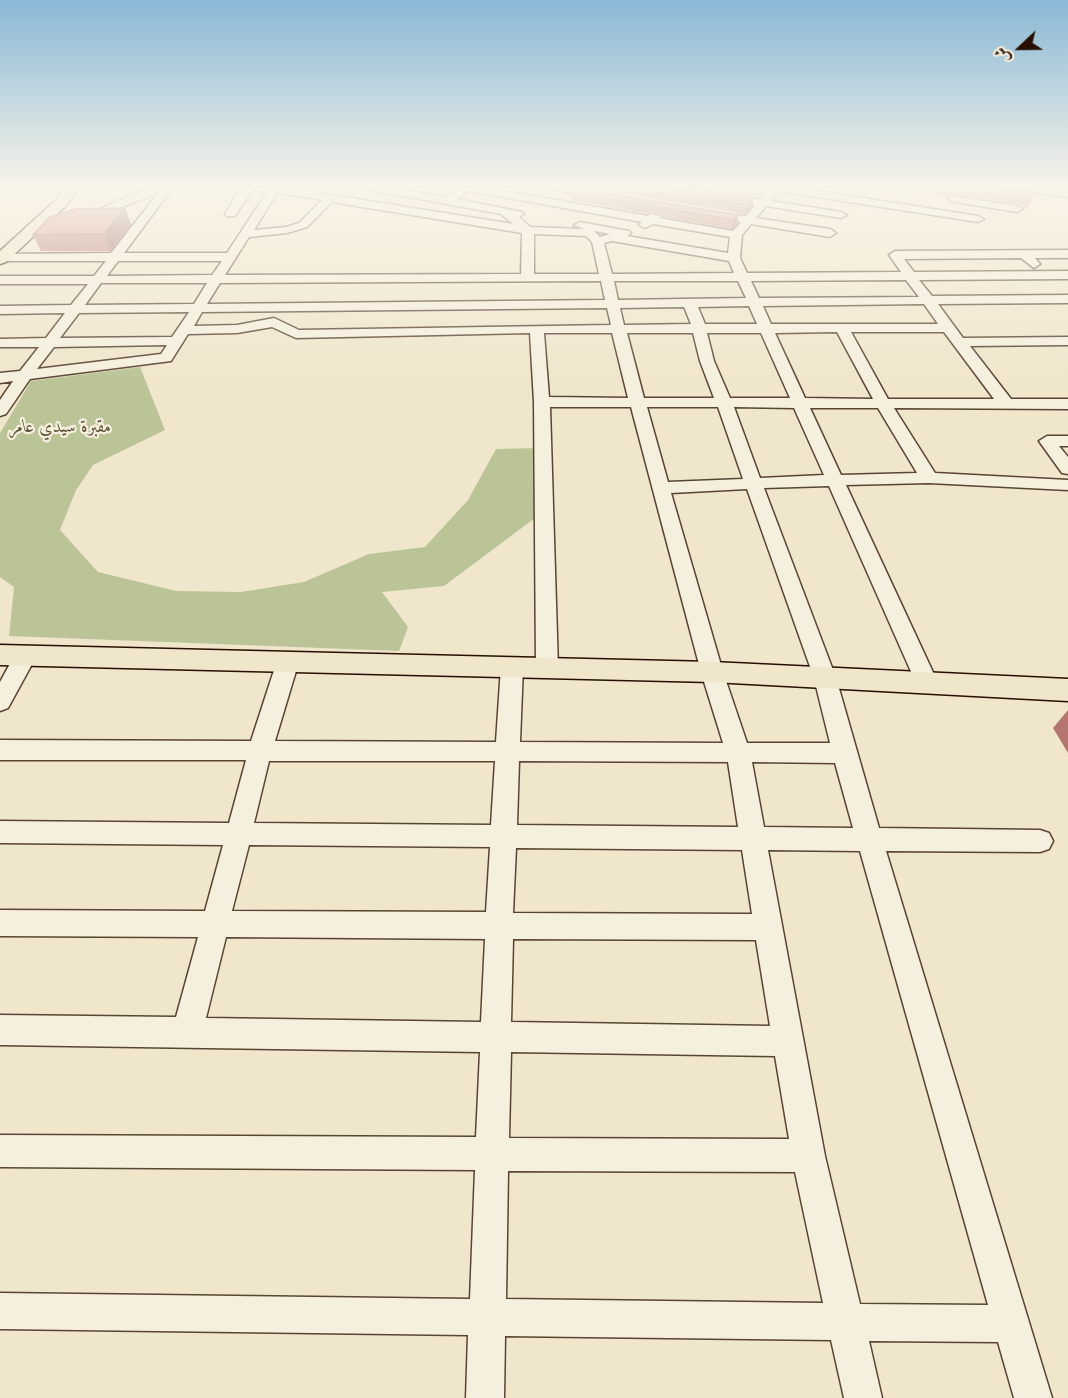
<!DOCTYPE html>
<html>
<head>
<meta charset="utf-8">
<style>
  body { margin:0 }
  #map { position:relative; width:1068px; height:1398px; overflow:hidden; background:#f0e6cc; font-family:"Old Standard TT",Amiri,serif }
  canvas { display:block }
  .north { position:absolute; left:990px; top:18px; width:60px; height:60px; -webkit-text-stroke:4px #f5efde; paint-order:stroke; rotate:248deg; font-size:16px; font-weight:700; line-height:24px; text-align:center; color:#280e00 }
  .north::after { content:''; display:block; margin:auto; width:21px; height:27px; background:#280e00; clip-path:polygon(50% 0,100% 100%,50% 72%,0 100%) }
</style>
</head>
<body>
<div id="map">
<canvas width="1068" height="1398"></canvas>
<div class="north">ش</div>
</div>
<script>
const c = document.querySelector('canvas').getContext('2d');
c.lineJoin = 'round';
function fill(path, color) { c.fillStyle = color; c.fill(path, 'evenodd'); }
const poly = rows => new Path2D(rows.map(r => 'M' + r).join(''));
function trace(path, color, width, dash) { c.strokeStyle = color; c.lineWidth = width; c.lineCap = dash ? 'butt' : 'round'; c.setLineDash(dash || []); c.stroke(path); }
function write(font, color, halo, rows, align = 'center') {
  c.font = font + ' "Old Standard TT",Amiri,serif'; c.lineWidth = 4.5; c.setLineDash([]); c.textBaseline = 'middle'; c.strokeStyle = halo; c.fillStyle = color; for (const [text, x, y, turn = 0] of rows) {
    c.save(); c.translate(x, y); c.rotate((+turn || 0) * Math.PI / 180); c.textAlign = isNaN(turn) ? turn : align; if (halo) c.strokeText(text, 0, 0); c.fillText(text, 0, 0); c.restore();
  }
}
const green = poly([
  [140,367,165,430,93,465,76,490,60,530,98,572,176,591,241,592,304,582,369,554,425,547,468,500,496,449,541,448,543,512,444,586,382,592,408,627,399,651,9,636,14,587,0,577,0,433,31,381]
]);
const stream = poly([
  [0,188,5,186]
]);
const minor = poly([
  [158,186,174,186,124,253,227,253,267,192,252,190,235,216,227,216,225,214,242,186,275,186,308,191,313,186,324,186,319,193,513,224,501,214,365,189,360,186,382,186,446,197,458,189,452,186,475,186,648,216,679,186,690,186,659,218,733,231,741,222,731,218,737,215,746,216,755,205,748,203,748,199,760,199,768,189,762,186,787,186,978,216,984,219,978,222,778,191,771,201,841,212,847,215,841,218,766,206,756,218,830,229,836,233,830,237,751,224,742,235,740,258,747,273,901,272,889,255,895,251,1068,250,1068,258,1035,258,1040,264,1034,268,1021,258,904,259,914,272,1068,271,1068,279,919,280,932,296,1068,295,1068,303,938,304,963,338,1068,337,1068,345,970,346,1011,399,1068,399,1068,409,894,408,935,473,1068,480,1068,490,929,483,846,485,938,683,935,689,927,691,919,689,916,683,829,486,764,488,836,678,879,828,1040,830,1049,833,1053,841,1049,849,1040,852,886,851,1052,1398,1014,1398,998,1342,869,1341,882,1398,844,1398,831,1340,505,1336,504,1398,466,1398,468,1335,0,1329,0,1293,470,1299,475,1170,0,1167,0,1135,476,1137,480,1052,0,1045,0,1015,176,1017,198,937,0,936,0,910,205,911,223,845,0,843,0,821,229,823,246,760,0,760,0,740,251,741,277,661,280,655,288,653,296,655,299,661,275,741,496,742,501,667,504,661,512,659,520,661,523,667,520,742,723,743,701,672,631,407,550,407,558,668,555,674,547,676,539,674,536,668,534,402,530,333,296,338,272,327,237,333,188,334,171,361,30,379,6,414,0,416,0,400,13,381,0,383,0,373,20,371,39,347,0,347,0,339,46,338,65,313,0,314,0,306,71,305,88,284,0,284,0,276,94,276,106,261,3,261,0,260,0,254,111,253,159,192,86,222,78,222,76,220,137,192,158,186],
  [464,190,642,222,639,225,645,228,653,224,730,237,728,253,627,236,631,233,629,231,580,222,574,225,584,229,530,227,519,217,524,214,522,212,457,199,464,194,464,190],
  [277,193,311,198,322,200,299,223,286,227,254,230,277,193],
  [332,202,522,233,521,274,225,275,249,237,287,233,307,227,332,202],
  [594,231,610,234,600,237,594,231],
  [534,234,586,236,592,242,599,274,534,274,534,234],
  [612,241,729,261,734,273,612,274,604,243,612,241],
  [118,261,222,261,212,275,107,276,118,261],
  [906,280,919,297,759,298,751,281,906,280],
  [601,281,605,300,207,304,220,283,601,281],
  [614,281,738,281,746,298,618,300,614,281],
  [101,283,207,283,194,304,85,305,101,283],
  [924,304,938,324,771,324,763,306,924,304],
  [749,306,757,324,705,324,698,307,749,306],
  [684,307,691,324,624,325,620,308,684,307],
  [607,308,611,325,299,330,274,318,237,325,194,326,202,312,607,308],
  [189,312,172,337,60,338,79,313,189,312],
  [837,332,873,399,805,398,775,333,837,332],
  [851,332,944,332,994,399,888,399,851,332],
  [544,333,612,333,628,398,549,397,544,333],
  [627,333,693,333,700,361,714,398,644,398,627,333],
  [707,333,761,333,790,398,730,398,714,361,707,333],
  [167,345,161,354,37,369,54,347,167,345],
  [647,407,718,407,743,479,668,482,647,407],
  [734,407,794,408,824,475,760,478,734,407],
  [810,408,878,408,917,473,841,475,810,408],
  [747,489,814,678,830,743,747,743,723,672,671,493,747,489],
  [269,761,495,761,491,825,254,823,269,761],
  [519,761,728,762,738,827,517,825,519,761],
  [752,762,835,763,853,828,764,827,752,762],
  [249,845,490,847,486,912,232,911,249,845],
  [516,848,742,850,752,914,513,913,516,848],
  [768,850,860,851,988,1305,860,1304,825,1156,768,850],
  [226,937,485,939,481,1022,206,1018,226,937],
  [513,939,756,940,770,1026,511,1022,513,939],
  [511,1052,775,1056,789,1139,509,1138,511,1052],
  [508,1171,795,1172,823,1303,506,1299,508,1171],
  [545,186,569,186,604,192,609,195,604,198,550,189,545,186],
  [1005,186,1033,186,1068,191,1068,197,1010,189,1005,186],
  [953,196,1017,206,1023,209,1017,212,949,201,949,197,953,196],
  [1047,436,1068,436,1068,446,1059,446,1068,457,1068,474,1062,473,1039,441,1047,436],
  [26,647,34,649,37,655,8,708,0,711,0,682,18,649,26,647]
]);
const major = poly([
  [66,186,80,186,66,206,6,262,0,264,0,251,56,200,66,186],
  [0,645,712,662,1068,679,1068,701,712,682,0,665,0,645]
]);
const wall = poly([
  [587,186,678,186,752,207,745,214,587,187],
  [695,186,765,186,765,190,760,197],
  [881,186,1033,186,1031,200,1027,208,1017,204,953,194,947,196],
  [571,192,738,215,737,224,732,229,571,200],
  [125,208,131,225,110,251,41,251,33,235],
  [1068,710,1068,753,1053,728]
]);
const shadedWall = poly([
  [763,186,765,186,765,190,760,197,762,188],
  [956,186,953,194,947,196,950,188],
  [753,198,752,207,745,214,747,205],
  [125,208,131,225,110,251,104,234],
  [738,215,737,224,732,229,734,220]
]);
const building = poly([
  [630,186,678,186,753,198,747,205,630,186],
  [746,186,763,186,762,188,746,186],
  [937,186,956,186,950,188,937,186],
  [958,186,1033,186,1031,200,1021,196,958,186],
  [576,188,738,215,734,220,571,192,576,188],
  [125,208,104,234,33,235,50,217,76,209,125,208]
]);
const farParknames = [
  ["مقبرة سيدي عامر",60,427]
];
fill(green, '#bbc497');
trace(stream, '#6d7871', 3);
trace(minor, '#5a4433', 3);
trace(major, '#280e00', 3);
fill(minor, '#f5efde');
fill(major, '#f0e6cc');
fill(wall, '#b47570');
fill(shadedWall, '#925f5b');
fill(building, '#d18882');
trace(building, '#925f5b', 1.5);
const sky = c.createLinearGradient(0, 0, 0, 382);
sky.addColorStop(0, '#89b8d6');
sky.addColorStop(0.49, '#f8f4e8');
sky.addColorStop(1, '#f8f4e800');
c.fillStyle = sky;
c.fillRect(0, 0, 1068, 382);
write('italic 18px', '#5b4e35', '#f5efde', farParknames);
</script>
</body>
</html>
